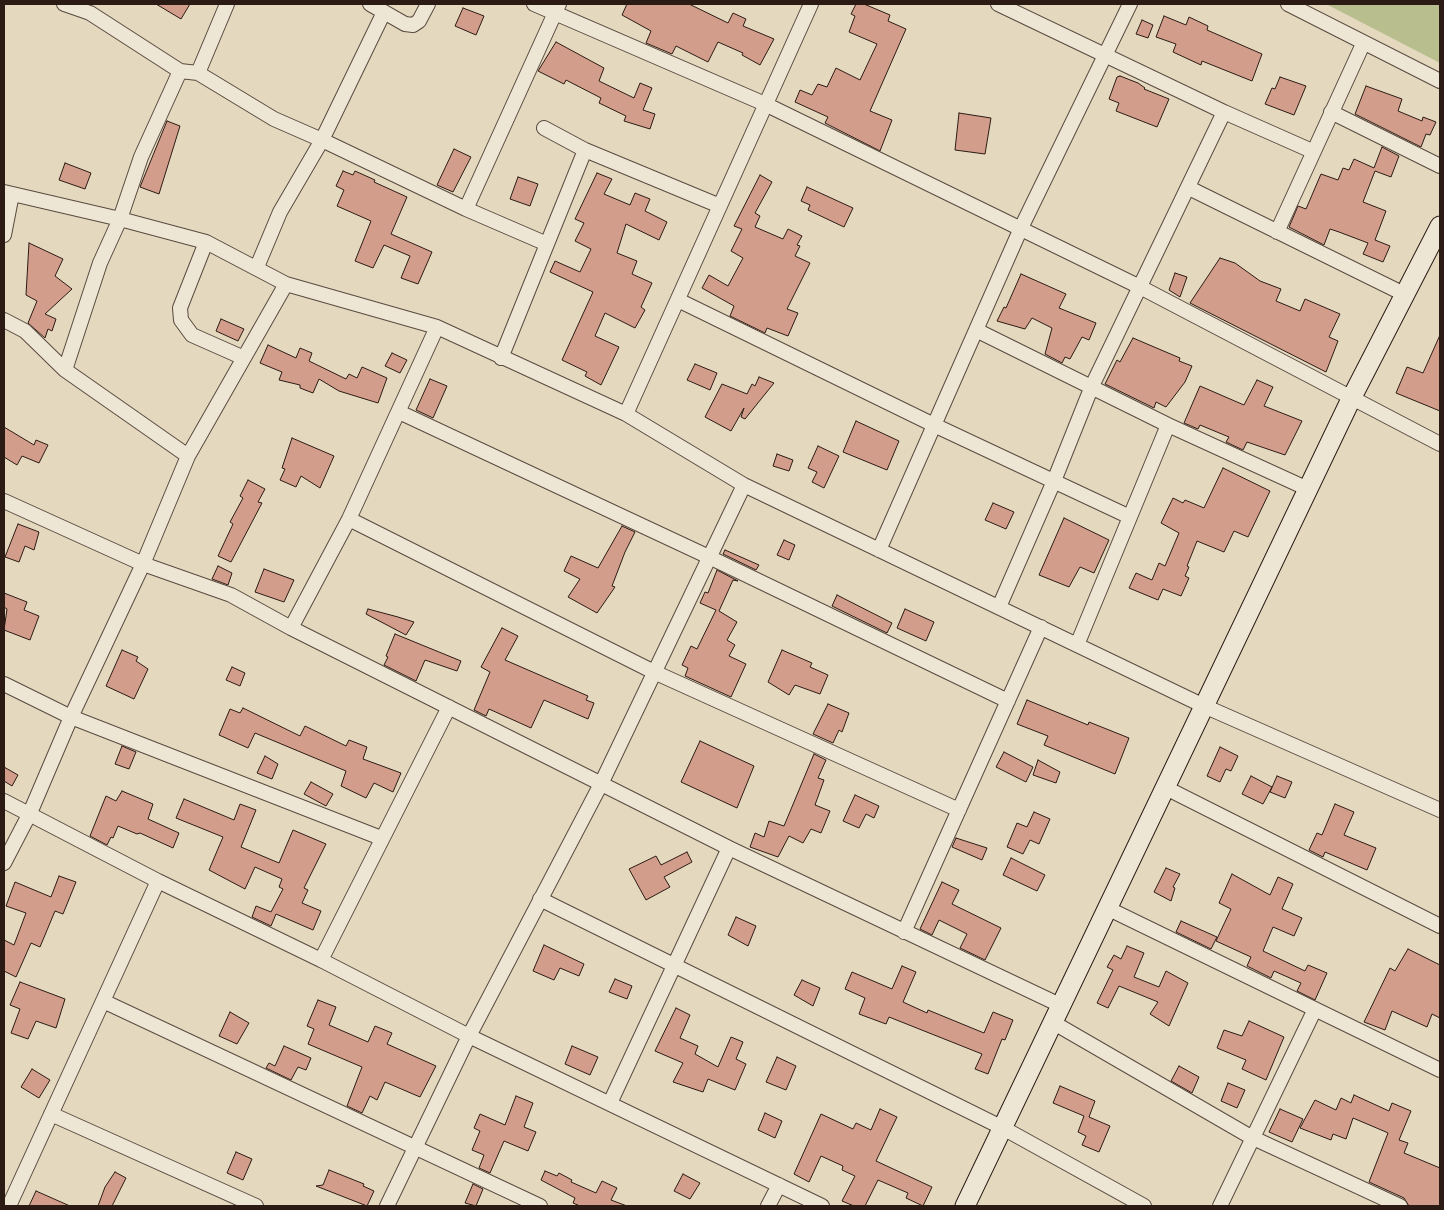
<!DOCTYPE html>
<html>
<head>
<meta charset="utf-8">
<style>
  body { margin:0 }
  #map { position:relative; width:1444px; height:1210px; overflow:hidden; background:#e4d9bf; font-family:"IM FELL Double Pica",serif }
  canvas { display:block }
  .frame { position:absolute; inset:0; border:5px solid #2c1b14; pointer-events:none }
</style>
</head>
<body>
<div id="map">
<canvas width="1444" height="1210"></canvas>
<div class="frame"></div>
</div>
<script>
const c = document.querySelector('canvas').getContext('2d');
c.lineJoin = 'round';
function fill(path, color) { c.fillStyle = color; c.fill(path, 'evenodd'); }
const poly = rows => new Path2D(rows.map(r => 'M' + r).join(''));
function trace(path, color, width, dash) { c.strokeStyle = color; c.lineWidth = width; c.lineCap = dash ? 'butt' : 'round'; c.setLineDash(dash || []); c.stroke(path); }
const green = poly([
  [1326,4,1440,4,1440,63]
]);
const building = poly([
  [156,4,190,4,181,19,156,4],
  [627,4,689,4,728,23,733,13,746,19,743,26,774,39,760,65,742,55,743,53,718,42,708,62,676,46,672,54,646,43,651,31,622,15,627,4],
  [856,4,864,4,890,15,888,21,906,29,870,111,892,120,880,151,825,123,828,117,795,102,800,90,812,95,818,84,827,87,836,68,860,80,877,44,849,32,855,16,851,14,856,4],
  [463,8,484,16,476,35,455,26,463,8],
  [1164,16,1186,25,1189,17,1208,26,1207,30,1262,54,1252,81,1202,61,1201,65,1173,52,1176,44,1156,37,1164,16],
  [1142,20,1153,25,1148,38,1136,34,1142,20],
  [556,42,604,68,599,81,634,98,640,83,652,88,643,110,655,114,650,129,624,121,626,116,599,103,601,98,566,80,564,84,538,71,556,42],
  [1120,76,1138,83,1145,88,1144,89,1169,99,1157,127,1116,111,1119,103,1109,99,1117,77,1120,76],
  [1280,77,1306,86,1294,115,1265,104,1272,88,1275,89,1280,77],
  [1366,86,1402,99,1398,111,1422,121,1423,117,1436,122,1430,135,1426,134,1421,147,1355,114,1366,86],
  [959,113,991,118,985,154,955,150,959,113],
  [167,121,180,126,159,194,140,187,167,121],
  [1382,147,1399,156,1391,177,1375,171,1363,202,1386,211,1375,240,1390,246,1383,262,1363,254,1368,243,1339,232,1330,229,1324,245,1289,227,1298,206,1306,209,1321,174,1338,180,1343,168,1349,170,1354,159,1374,168,1382,147],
  [454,149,471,157,453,192,437,185,454,149],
  [65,163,91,173,85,189,59,180,65,163],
  [343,171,353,175,355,171,375,180,374,182,407,197,391,234,432,252,418,284,401,278,410,256,384,245,373,268,355,261,371,221,337,206,344,190,336,186,343,171],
  [597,173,612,179,604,194,630,205,635,193,650,199,645,211,667,222,659,240,626,224,617,253,637,261,632,274,652,283,641,307,645,310,635,328,605,313,595,336,619,347,601,385,585,376,587,372,562,360,593,292,550,272,555,261,580,272,591,249,575,241,584,223,575,219,597,173],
  [760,175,772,182,755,213,760,216,755,227,783,239,788,229,802,236,797,245,800,246,795,256,810,263,787,309,798,313,788,336,767,328,765,333,730,316,734,306,702,288,709,275,728,286,743,258,731,251,742,229,734,226,760,175],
  [518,177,538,184,530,206,510,199,518,177],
  [807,187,853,208,844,227,808,210,810,205,801,201,807,187],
  [29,243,63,259,55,276,72,289,45,314,56,319,52,331,48,329,45,338,28,323,37,301,26,295,29,243],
  [1220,258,1235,263,1260,281,1281,289,1276,301,1300,311,1305,299,1340,314,1329,337,1338,341,1326,372,1190,303,1220,258],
  [1175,273,1187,277,1180,297,1169,290,1175,273],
  [1021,274,1066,294,1059,308,1096,323,1089,340,1082,337,1070,359,1065,357,1062,363,1045,354,1052,328,1032,318,1025,329,997,321,1004,307,1006,308,1021,274],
  [221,319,244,329,238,341,216,331,221,319],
  [1440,335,1440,411,1396,393,1407,367,1423,373,1440,335],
  [1133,338,1180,358,1179,361,1192,366,1185,382,1166,407,1156,402,1154,408,1105,384,1117,360,1120,362,1133,338],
  [268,345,296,358,300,348,312,353,309,361,346,379,349,374,357,378,362,367,387,378,378,403,339,391,319,379,313,393,300,388,300,385,279,380,282,372,260,363,268,345],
  [392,353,407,360,400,373,385,366,392,353],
  [695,364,717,373,710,390,687,380,695,364],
  [759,377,774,383,745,419,741,417,744,408,731,431,705,417,722,384,747,394,752,384,755,386,759,377],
  [430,379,447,386,433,418,416,410,430,379],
  [1257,380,1273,387,1264,406,1302,421,1285,455,1247,442,1243,450,1226,442,1229,437,1200,425,1198,429,1184,423,1200,386,1244,405,1257,380],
  [856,421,899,441,887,470,843,452,856,421],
  [4,427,34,445,36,440,48,445,39,463,22,456,17,465,4,457,4,427],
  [292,438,334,456,320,488,301,476,296,487,280,480,285,469,282,468,292,438],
  [818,446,839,456,824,488,812,482,817,472,808,468,818,446],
  [777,454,793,460,789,471,773,466,777,454],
  [1223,468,1270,491,1248,537,1234,531,1224,552,1197,541,1187,566,1189,567,1185,576,1189,578,1181,596,1163,589,1158,600,1129,588,1136,573,1152,580,1159,563,1165,566,1179,533,1161,523,1173,498,1183,503,1185,500,1204,508,1223,468],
  [248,480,265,489,258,502,262,503,231,562,218,556,233,524,230,522,243,498,240,496,248,480],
  [993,503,1014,512,1006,529,985,520,993,503],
  [1064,518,1109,540,1094,573,1080,567,1069,587,1039,575,1064,518],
  [18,524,39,532,34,550,25,546,19,562,5,557,18,524],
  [622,526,635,532,625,552,612,586,615,587,597,613,568,597,580,579,564,571,571,556,598,568,622,526],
  [784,540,795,545,789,560,777,555,784,540],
  [725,550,759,565,756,570,723,554,725,550],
  [218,566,232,573,228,585,212,579,218,566],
  [264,569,294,580,284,602,255,592,264,569],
  [717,570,738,581,733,580,719,611,737,622,727,640,735,645,729,656,746,664,731,697,685,676,688,668,682,665,691,646,697,649,716,610,700,603,705,592,708,593,717,570],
  [4,593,27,602,24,610,39,616,30,640,4,630,7,609,4,607,4,593],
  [837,595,892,623,887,633,832,606,837,595],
  [368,609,398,617,414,622,406,635,366,614,368,609],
  [905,609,934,622,926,641,897,628,905,609],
  [502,628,518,636,505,660,588,696,586,700,594,703,588,719,544,700,531,728,489,709,486,716,474,710,490,672,481,667,502,628],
  [395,634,461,661,457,671,425,660,416,681,384,665,388,657,386,656,395,634],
  [122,650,138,657,136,661,148,669,134,699,106,686,122,650],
  [782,650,812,663,810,667,828,675,820,694,795,685,789,695,768,682,782,650],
  [232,667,245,673,240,686,226,680,232,667],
  [1027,700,1088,725,1089,722,1129,738,1115,774,1044,745,1048,736,1017,724,1027,700],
  [828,704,849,713,842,732,839,730,833,743,813,734,828,704],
  [243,708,300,736,305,726,346,746,349,740,367,747,363,759,401,773,393,792,374,783,366,798,341,786,346,771,255,733,248,748,219,735,230,709,240,713,243,708],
  [700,741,754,766,737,808,681,782,700,741],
  [122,746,136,752,129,769,115,764,122,746],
  [1220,747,1238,756,1231,771,1226,769,1220,782,1207,776,1220,747],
  [1004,752,1033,767,1026,782,996,767,1004,752],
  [814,754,826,760,818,778,824,780,815,805,830,811,821,833,811,829,803,843,789,836,778,857,750,847,755,833,764,837,769,821,784,826,814,754],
  [265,756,278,764,272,779,257,773,265,756],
  [1038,760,1060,772,1056,783,1033,775,1038,760],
  [4,767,18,775,12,786,4,781,4,767],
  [1251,776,1272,787,1263,804,1242,794,1251,776],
  [1277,776,1292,782,1285,798,1270,792,1277,776],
  [311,782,333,794,326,806,304,794,311,782],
  [122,791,153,804,148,819,179,833,173,848,140,833,137,834,118,826,113,838,111,837,107,845,90,836,106,796,116,801,122,791],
  [855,795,879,806,874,818,866,814,859,828,843,821,855,795],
  [184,799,234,820,240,804,256,810,241,847,279,863,293,830,326,844,304,888,308,890,302,903,321,911,313,930,276,914,271,926,252,917,256,906,271,912,283,889,279,887,282,879,255,867,245,889,209,870,223,837,176,818,184,799],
  [1335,804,1354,812,1344,835,1376,848,1367,870,1325,852,1323,857,1309,850,1317,833,1322,835,1335,804],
  [1034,812,1050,819,1039,844,1030,840,1023,854,1007,847,1017,823,1027,827,1034,812],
  [956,838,987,848,982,860,952,847,956,838],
  [687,852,692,862,664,877,670,887,646,900,629,869,656,856,661,865,687,852],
  [1011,858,1045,875,1037,891,1003,875,1011,858],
  [1166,868,1180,874,1173,887,1175,888,1171,901,1154,892,1166,868],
  [1232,874,1270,895,1278,877,1293,884,1282,909,1302,918,1294,936,1273,927,1263,951,1305,971,1308,965,1327,973,1315,1000,1297,991,1301,983,1274,971,1271,978,1247,966,1251,957,1216,941,1231,909,1219,903,1232,874],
  [59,876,76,882,63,914,55,911,40,947,31,943,16,977,4,971,4,940,14,945,26,913,6,906,15,882,51,897,59,876],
  [942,882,959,890,952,904,1001,928,985,960,960,948,967,934,939,920,932,935,920,929,942,882],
  [736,917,756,926,748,946,728,935,736,917],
  [1181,921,1217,937,1211,949,1176,932,1181,921],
  [544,945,584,964,579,976,560,968,554,980,533,971,544,945],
  [1127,946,1144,953,1134,977,1159,987,1166,971,1188,983,1169,1026,1150,1014,1158,1002,1119,986,1108,1008,1097,1003,1113,970,1107,967,1114,955,1121,959,1127,946],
  [1408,949,1440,965,1440,1018,1432,1014,1427,1027,1392,1011,1385,1030,1364,1022,1390,968,1395,971,1408,949],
  [902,966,916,972,903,1002,927,1013,928,1010,984,1033,993,1012,1013,1020,1005,1040,1002,1039,988,1074,975,1069,982,1054,889,1017,886,1024,859,1014,865,998,845,989,852,972,892,989,902,966],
  [615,979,632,986,627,999,609,992,615,979],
  [802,980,820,988,813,1006,794,995,802,980],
  [20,982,65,999,56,1028,36,1021,28,1039,11,1033,20,1009,10,1005,20,982],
  [318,1000,336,1007,329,1025,368,1042,375,1026,392,1033,387,1044,436,1066,420,1097,385,1082,377,1100,370,1096,362,1113,347,1106,362,1067,308,1044,314,1029,307,1026,318,1000],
  [676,1008,690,1015,680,1038,698,1046,695,1054,718,1067,731,1037,743,1042,736,1059,746,1064,735,1090,708,1079,703,1092,673,1082,683,1063,655,1051,676,1008],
  [230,1012,249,1023,237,1044,219,1036,230,1012],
  [1249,1021,1284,1037,1266,1080,1242,1069,1246,1060,1217,1048,1224,1030,1242,1036,1249,1021],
  [284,1046,311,1058,306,1070,298,1067,291,1080,266,1068,269,1063,275,1066,284,1046],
  [572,1046,598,1057,590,1075,565,1064,572,1046],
  [777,1057,796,1066,786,1090,766,1082,777,1057],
  [1179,1066,1199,1077,1192,1093,1171,1081,1179,1066],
  [32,1069,50,1080,39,1098,21,1087,32,1069],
  [1228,1083,1245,1090,1237,1108,1221,1101,1228,1083],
  [1060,1086,1095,1101,1089,1117,1110,1126,1099,1152,1082,1145,1086,1136,1078,1132,1084,1116,1053,1103,1060,1086],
  [1354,1095,1389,1111,1392,1103,1411,1111,1399,1140,1408,1143,1404,1153,1440,1168,1440,1206,1409,1206,1404,1198,1369,1182,1388,1133,1386,1132,1353,1118,1346,1139,1333,1134,1331,1140,1300,1128,1315,1100,1336,1110,1341,1098,1351,1103,1354,1095],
  [516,1096,533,1103,524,1127,536,1132,528,1151,504,1141,490,1173,479,1168,484,1155,472,1150,480,1131,474,1128,480,1114,505,1125,516,1096],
  [880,1109,897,1117,876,1161,932,1187,923,1206,906,1198,908,1193,878,1180,865,1206,854,1206,842,1201,855,1176,842,1170,843,1166,821,1156,809,1182,794,1174,821,1114,853,1129,856,1123,871,1130,880,1109],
  [1280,1109,1303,1119,1292,1142,1269,1132,1280,1109],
  [765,1113,782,1121,775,1138,758,1130,765,1113],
  [236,1152,252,1159,243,1180,227,1173,236,1152],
  [329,1170,364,1184,363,1186,374,1191,367,1206,316,1186,323,1185,329,1170],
  [545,1171,557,1176,559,1173,572,1180,571,1182,596,1193,602,1181,617,1188,611,1200,627,1206,580,1206,573,1203,575,1198,541,1180,545,1171],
  [115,1172,126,1178,112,1206,98,1206,105,1187,115,1172],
  [683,1174,700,1183,690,1199,674,1191,683,1174],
  [473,1184,483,1189,476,1206,465,1203,473,1184],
  [36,1191,70,1206,29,1206,36,1191]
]);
const street = poly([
  [64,4,90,13,180,71,198,73,274,119,322,140,466,209,547,244],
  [370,4,405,24,413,25,419,21,428,4],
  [534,4,765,104,1140,287,1440,444],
  [998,4,1224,112,1312,151],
  [1288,4,1440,81],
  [198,73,227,4],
  [1331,112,1440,166],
  [544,128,585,150,720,206],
  [1189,188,1406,295],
  [4,192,120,219,206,242,286,284,437,327,626,414,744,485,1204,706,1440,810],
  [466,209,559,4],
  [1277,232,1363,44],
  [4,235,12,194],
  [206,242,180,308,181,320,192,335,244,358],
  [257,267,280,212,322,140,384,12],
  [678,300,934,425,1130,517],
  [4,320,25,331,65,370,188,456],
  [976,330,1168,425,1308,489],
  [501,358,585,150],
  [65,370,100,263,120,219,141,157,180,71],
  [399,412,709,557,1008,701],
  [626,414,811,4],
  [4,501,143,564,231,595,291,628,729,848,1062,1006],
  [349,519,654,672,959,810],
  [879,550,1021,228,1130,4],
  [999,607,1054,481,1092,386,1224,112],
  [291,628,349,519,437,327],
  [1077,645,1168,425],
  [4,684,71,717,381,838],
  [1166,788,1440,926],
  [4,801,158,881,321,960,469,1036,822,1206],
  [4,863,30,813,71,717,143,564,188,456,286,284],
  [540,899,1003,1128,1144,1206],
  [1109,909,1440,1070],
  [904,932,1041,627],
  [321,960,449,707],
  [103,1001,540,1206],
  [1054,1023,1251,1137,1400,1206],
  [610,1103,729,848],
  [51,1114,256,1206],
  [9,1206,158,881],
  [387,1206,469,1036,601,784,744,485],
  [768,1206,779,1185],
  [1220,1206,1315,1009]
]);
const secondary = poly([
  [965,1206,1351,399,1440,226]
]);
fill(green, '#b9be8e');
fill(building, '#d39d8b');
trace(building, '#2c1b14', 1);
trace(street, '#5a4a3f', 16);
trace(secondary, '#2c1b14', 21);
trace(street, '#ede6d5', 14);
trace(secondary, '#ede6d5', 19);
</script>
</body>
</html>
